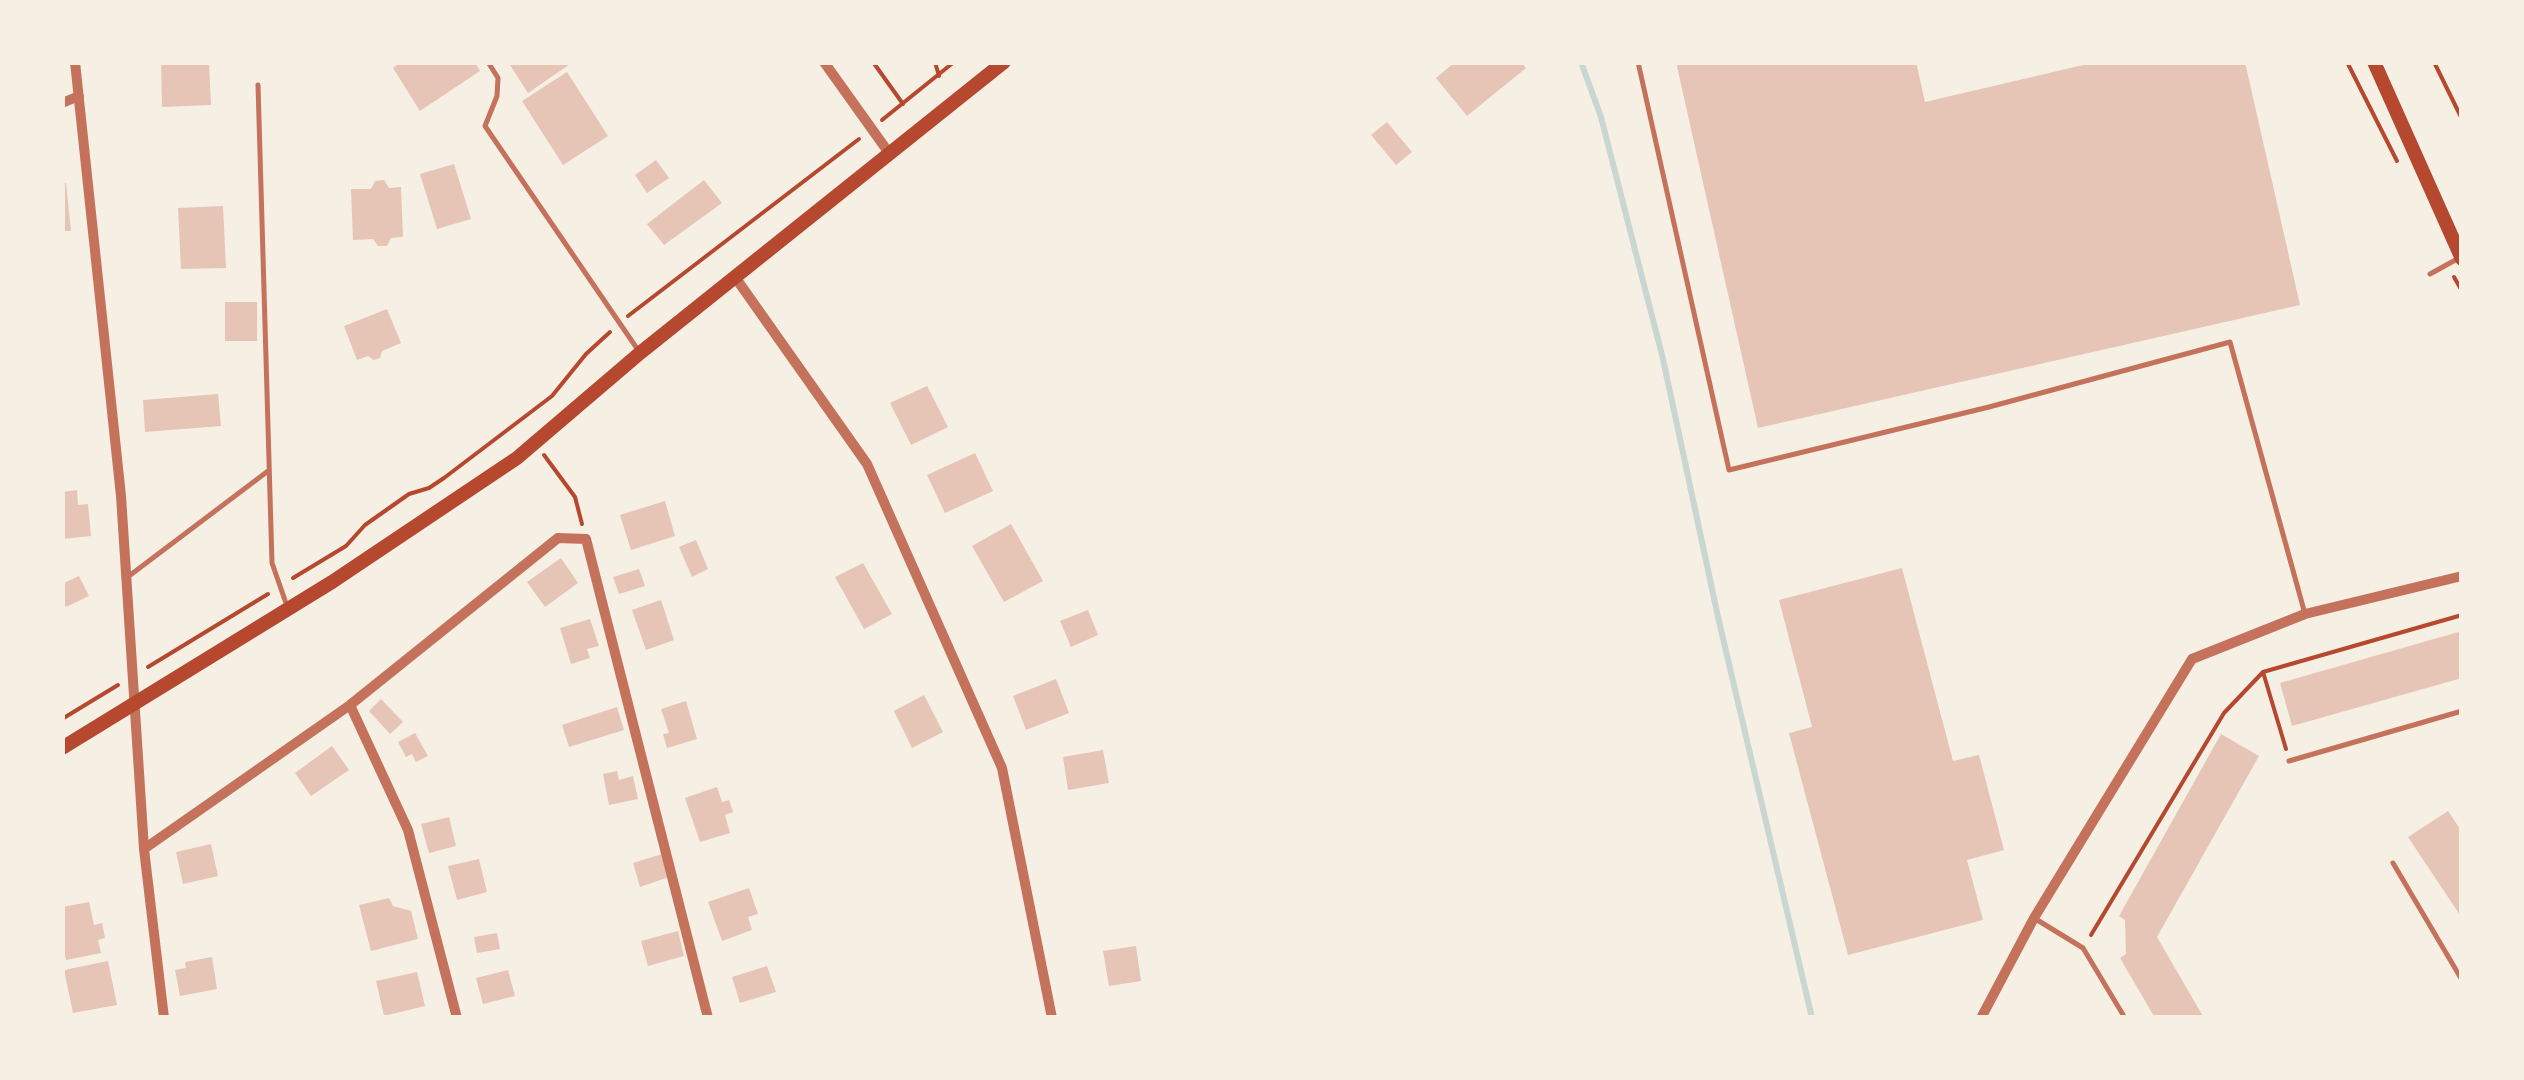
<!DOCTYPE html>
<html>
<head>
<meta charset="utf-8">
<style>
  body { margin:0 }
  #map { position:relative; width:2524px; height:1080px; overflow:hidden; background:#f6efe4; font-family:"Fira Sans",sans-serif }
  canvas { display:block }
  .frame { position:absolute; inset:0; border:65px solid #f6efe4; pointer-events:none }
</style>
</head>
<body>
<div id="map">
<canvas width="2524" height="1080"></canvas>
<div class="frame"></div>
</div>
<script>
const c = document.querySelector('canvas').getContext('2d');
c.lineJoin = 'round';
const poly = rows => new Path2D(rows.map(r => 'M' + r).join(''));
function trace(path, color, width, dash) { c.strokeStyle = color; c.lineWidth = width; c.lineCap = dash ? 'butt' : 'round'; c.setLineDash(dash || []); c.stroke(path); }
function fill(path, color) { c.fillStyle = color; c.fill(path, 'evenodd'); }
const stream = poly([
  [1581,62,1601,117,1663,359,1718,617,1812,1018]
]);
const building = poly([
  [161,62,209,62,211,105,162,107],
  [401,62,475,62,480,71,420,111,393,68],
  [508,62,573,62,528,93],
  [1455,62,1521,62,1526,68,1467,116,1436,78],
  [1676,62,1916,62,1925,102,2096,62,2245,62,2300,305,1758,428],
  [567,72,608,136,563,165,522,101],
  [1387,122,1412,152,1396,165,1371,135],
  [656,160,669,178,647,193,635,175],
  [454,164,471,219,437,229,420,174],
  [384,180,389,188,401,187,403,237,391,238,387,246,378,246,373,239,353,240,351,189,371,189,375,181],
  [704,180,722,203,664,245,647,224],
  [62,183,66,183,71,231,62,231],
  [223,206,226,268,181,269,178,208],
  [225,302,257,302,257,341,225,341],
  [387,309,401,343,382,351,380,358,374,360,368,356,357,360,344,326],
  [927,386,948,427,911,445,890,403],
  [218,394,221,426,145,432,143,400],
  [975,453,993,491,945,513,927,475],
  [77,490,78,505,88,504,91,536,62,539,62,492],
  [665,501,675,536,631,550,620,515],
  [1011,524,1043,581,1004,602,972,546],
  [696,540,708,569,692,577,679,547],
  [561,558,578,583,545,607,527,582],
  [863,563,892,614,864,629,835,577],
  [1902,568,1953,761,1979,755,2004,850,1967,860,1983,920,1848,955,1789,733,1812,727,1779,600],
  [639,569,645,586,619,594,613,577],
  [79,576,89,596,66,607,62,599,62,584],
  [661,600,674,640,646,650,632,610],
  [1088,610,1098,635,1071,647,1060,621],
  [590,619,599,646,587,649,590,658,571,664,560,628],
  [2462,631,2462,678,2292,726,2280,683],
  [1056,679,1069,713,1026,730,1013,696],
  [924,695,943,732,912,748,894,711],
  [381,699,403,722,390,734,369,711],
  [686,701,697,739,667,748,663,734,669,733,661,709],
  [617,707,624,730,569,747,562,725],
  [415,733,428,756,416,762,412,754,406,757,398,742],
  [2221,734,2259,756,2157,937,2204,1018,2155,1018,2120,958,2126,954,2125,920,2119,916],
  [332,746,349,770,311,796,295,773],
  [1103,750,1109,783,1068,790,1063,757],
  [617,771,619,780,633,776,638,799,609,805,603,774],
  [717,787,722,802,729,800,733,812,725,815,730,833,700,842,685,798],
  [2448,811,2462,832,2462,918,2408,837],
  [449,817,456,846,429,853,421,824],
  [211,844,218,876,183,884,176,852],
  [662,854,669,877,640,887,633,863],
  [479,859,487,892,457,900,448,866],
  [749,888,758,914,748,917,752,930,722,941,708,902],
  [389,898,393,906,411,911,418,939,371,951,359,905],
  [89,902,94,925,102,923,105,938,98,940,101,953,66,960,62,944,62,907],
  [678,931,684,956,648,966,641,941],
  [497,933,500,949,477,953,474,937],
  [1136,946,1141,981,1109,986,1103,951],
  [212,957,217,989,180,996,175,970,186,968,185,962],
  [108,961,117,1005,73,1013,64,970],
  [767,966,776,992,740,1003,732,977],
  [508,970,515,996,483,1004,476,978],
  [417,972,425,1006,384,1016,376,981]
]);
const path = poly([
  [873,62,903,104],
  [935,62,939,76],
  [2347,62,2397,161],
  [2434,62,2462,119],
  [882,120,954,62],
  [2454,277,2462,291],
  [628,316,859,139],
  [544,455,575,497,582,524],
  [293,578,346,546,365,525,409,494,429,488,444,478,552,396,586,354,610,332],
  [148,667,268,594],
  [2263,672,2286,749],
  [62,719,118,685],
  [2091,935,2224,713,2263,672,2462,615]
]);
const service = poly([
  [488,62,498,78,497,96,485,126,638,350],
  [1638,62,1729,470,1989,407,2230,342,2305,614],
  [258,85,272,563,287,606],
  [2430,274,2459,258],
  [129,576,268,471],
  [2289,761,2462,711],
  [2393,863,2462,980],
  [2034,918,2083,948,2125,1018]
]);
const minor = poly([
  [75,62,121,496,144,849,164,1018],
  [824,62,889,153],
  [62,103,79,96],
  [735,277,867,464,1002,768,1052,1018],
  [350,705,408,830,457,1018],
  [144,849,350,705,558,538,586,539,708,1018],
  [1981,1018,2034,918,2192,659,2305,614,2462,576]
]);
const secondary = poly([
  [2374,62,2462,259],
  [62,748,332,582,517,458,640,353,1004,62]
]);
trace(stream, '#c9d6d2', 6);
fill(building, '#e6c5b7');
trace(path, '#b5482f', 4);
trace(service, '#c5725c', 5);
trace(minor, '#c5725c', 10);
trace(secondary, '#b5482f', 14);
</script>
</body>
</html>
